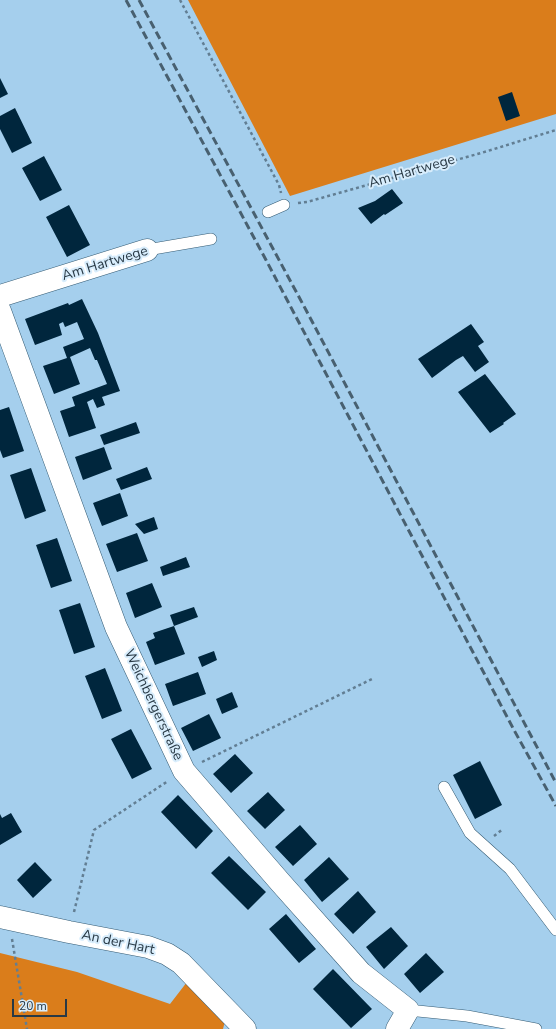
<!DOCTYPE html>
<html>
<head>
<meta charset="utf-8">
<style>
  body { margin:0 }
  #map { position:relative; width:556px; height:1029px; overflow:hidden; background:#a5cfed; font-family:"Nunito Sans",sans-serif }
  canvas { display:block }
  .scale { position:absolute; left:12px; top:999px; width:55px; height:18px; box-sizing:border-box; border:2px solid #283945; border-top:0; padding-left:5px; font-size:12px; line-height:14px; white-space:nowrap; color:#283945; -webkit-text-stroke:3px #d8edfc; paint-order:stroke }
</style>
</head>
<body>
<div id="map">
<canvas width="556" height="1029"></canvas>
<div class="scale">20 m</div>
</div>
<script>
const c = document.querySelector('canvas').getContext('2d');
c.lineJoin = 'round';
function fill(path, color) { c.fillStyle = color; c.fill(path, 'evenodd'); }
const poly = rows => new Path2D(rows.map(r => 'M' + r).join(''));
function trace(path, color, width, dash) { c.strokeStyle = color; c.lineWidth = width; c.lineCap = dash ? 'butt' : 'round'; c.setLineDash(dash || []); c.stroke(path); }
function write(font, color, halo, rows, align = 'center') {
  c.font = font + ' "Nunito Sans",sans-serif'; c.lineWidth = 4; c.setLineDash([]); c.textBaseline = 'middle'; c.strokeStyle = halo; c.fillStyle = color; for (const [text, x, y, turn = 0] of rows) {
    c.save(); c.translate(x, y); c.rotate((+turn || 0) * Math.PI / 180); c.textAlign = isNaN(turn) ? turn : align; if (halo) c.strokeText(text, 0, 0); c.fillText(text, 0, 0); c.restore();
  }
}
const green = poly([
  [188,0,556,0,556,114,290,196],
  [0,953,77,972,170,1004,187,982,225,1021,223,1029,0,1029]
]);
const building = poly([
  [0,78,8,94,0,98],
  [512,92,520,116,506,121,498,97],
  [15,108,32,143,12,153,0,129,0,116],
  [44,156,62,190,40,201,22,168],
  [392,189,403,203,385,215,384,214,371,224,358,208,375,201],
  [69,205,90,245,67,257,46,217],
  [82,299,98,333,120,391,102,397,105,405,97,408,93,399,87,402,96,428,69,437,60,411,75,406,72,397,107,384,97,360,95,360,90,348,70,357,80,384,54,394,43,366,67,358,63,347,84,339,77,322,65,327,63,322,59,324,62,335,35,345,25,319,68,303,69,305],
  [471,324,484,342,478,346,489,362,475,372,463,356,456,360,432,378,418,359],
  [485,374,516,414,503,423,504,424,490,433,458,392],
  [9,407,24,451,3,458,0,450,0,410],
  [136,422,140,433,104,445,100,435],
  [104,447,112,469,83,480,75,457],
  [147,467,152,479,121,490,116,479],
  [31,468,46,511,25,519,10,475],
  [120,493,128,516,102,526,93,503],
  [154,517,158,529,144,534,135,524],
  [137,533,148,561,117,572,106,544],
  [57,538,72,581,51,588,36,545],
  [186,557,190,567,163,576,160,567],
  [152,583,162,607,135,618,126,593],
  [80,603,95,647,74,654,59,610],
  [194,607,198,617,174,626,170,615],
  [174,626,185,654,155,665,146,642,155,638,153,633],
  [214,651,217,660,202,667,198,657],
  [105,668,122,711,102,719,85,676],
  [198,672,206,694,173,706,165,684],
  [232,692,238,707,222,714,216,699],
  [209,714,221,738,193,751,181,728],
  [131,729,152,769,132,779,111,739],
  [235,754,253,773,231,793,213,774],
  [480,761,502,805,475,819,453,775],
  [268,792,285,810,265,829,247,811],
  [178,795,213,831,196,849,161,812],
  [11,813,22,832,0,845,0,814,2,818],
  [300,825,317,844,293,866,275,847],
  [229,856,266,892,248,910,211,873],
  [329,857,349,879,322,902,304,880],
  [35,862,52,880,33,898,17,880],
  [358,891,376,912,353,934,334,914],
  [286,914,316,949,299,963,269,929],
  [391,927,408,946,384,969,366,947],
  [426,953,444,972,420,993,404,974],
  [333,969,372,1009,351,1028,313,989]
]);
const path = poly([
  [180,0,279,185,281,193],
  [298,203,307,202,481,153,556,130],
  [202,762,374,678],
  [494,836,503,829],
  [74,912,94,830,168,781],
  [12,939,27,1029]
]);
const lane = poly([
  [268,212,284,205],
  [147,250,211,239],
  [444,787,470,833,510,869,556,930],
  [408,1010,467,1016,536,1029]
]);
const street = poly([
  [0,296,147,250],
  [0,311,116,627,184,771,280,882,361,973,408,1010,397,1029],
  [0,917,69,932,148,947,167,954,181,963,245,1029]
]);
const rail = poly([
  [126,0,266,260,514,730,556,806],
  [139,0,306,310,556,783]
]);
const streetNames = [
  ["Am Hartwege",412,172,-16],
  ["Am Hartwege",105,264,-17],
  ["Weichbergerstraße",153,705,65],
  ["An der Hart",118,943,12]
];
fill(green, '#da7d1b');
fill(building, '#00263d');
trace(lane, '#345b74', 12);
trace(street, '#345b74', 23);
trace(path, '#627e93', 2.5, [3, 3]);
trace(lane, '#fff', 11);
trace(street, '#fff', 22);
trace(rail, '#486070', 3, [8, 4]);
write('14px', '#283945', '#d8edfc', streetNames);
</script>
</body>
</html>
